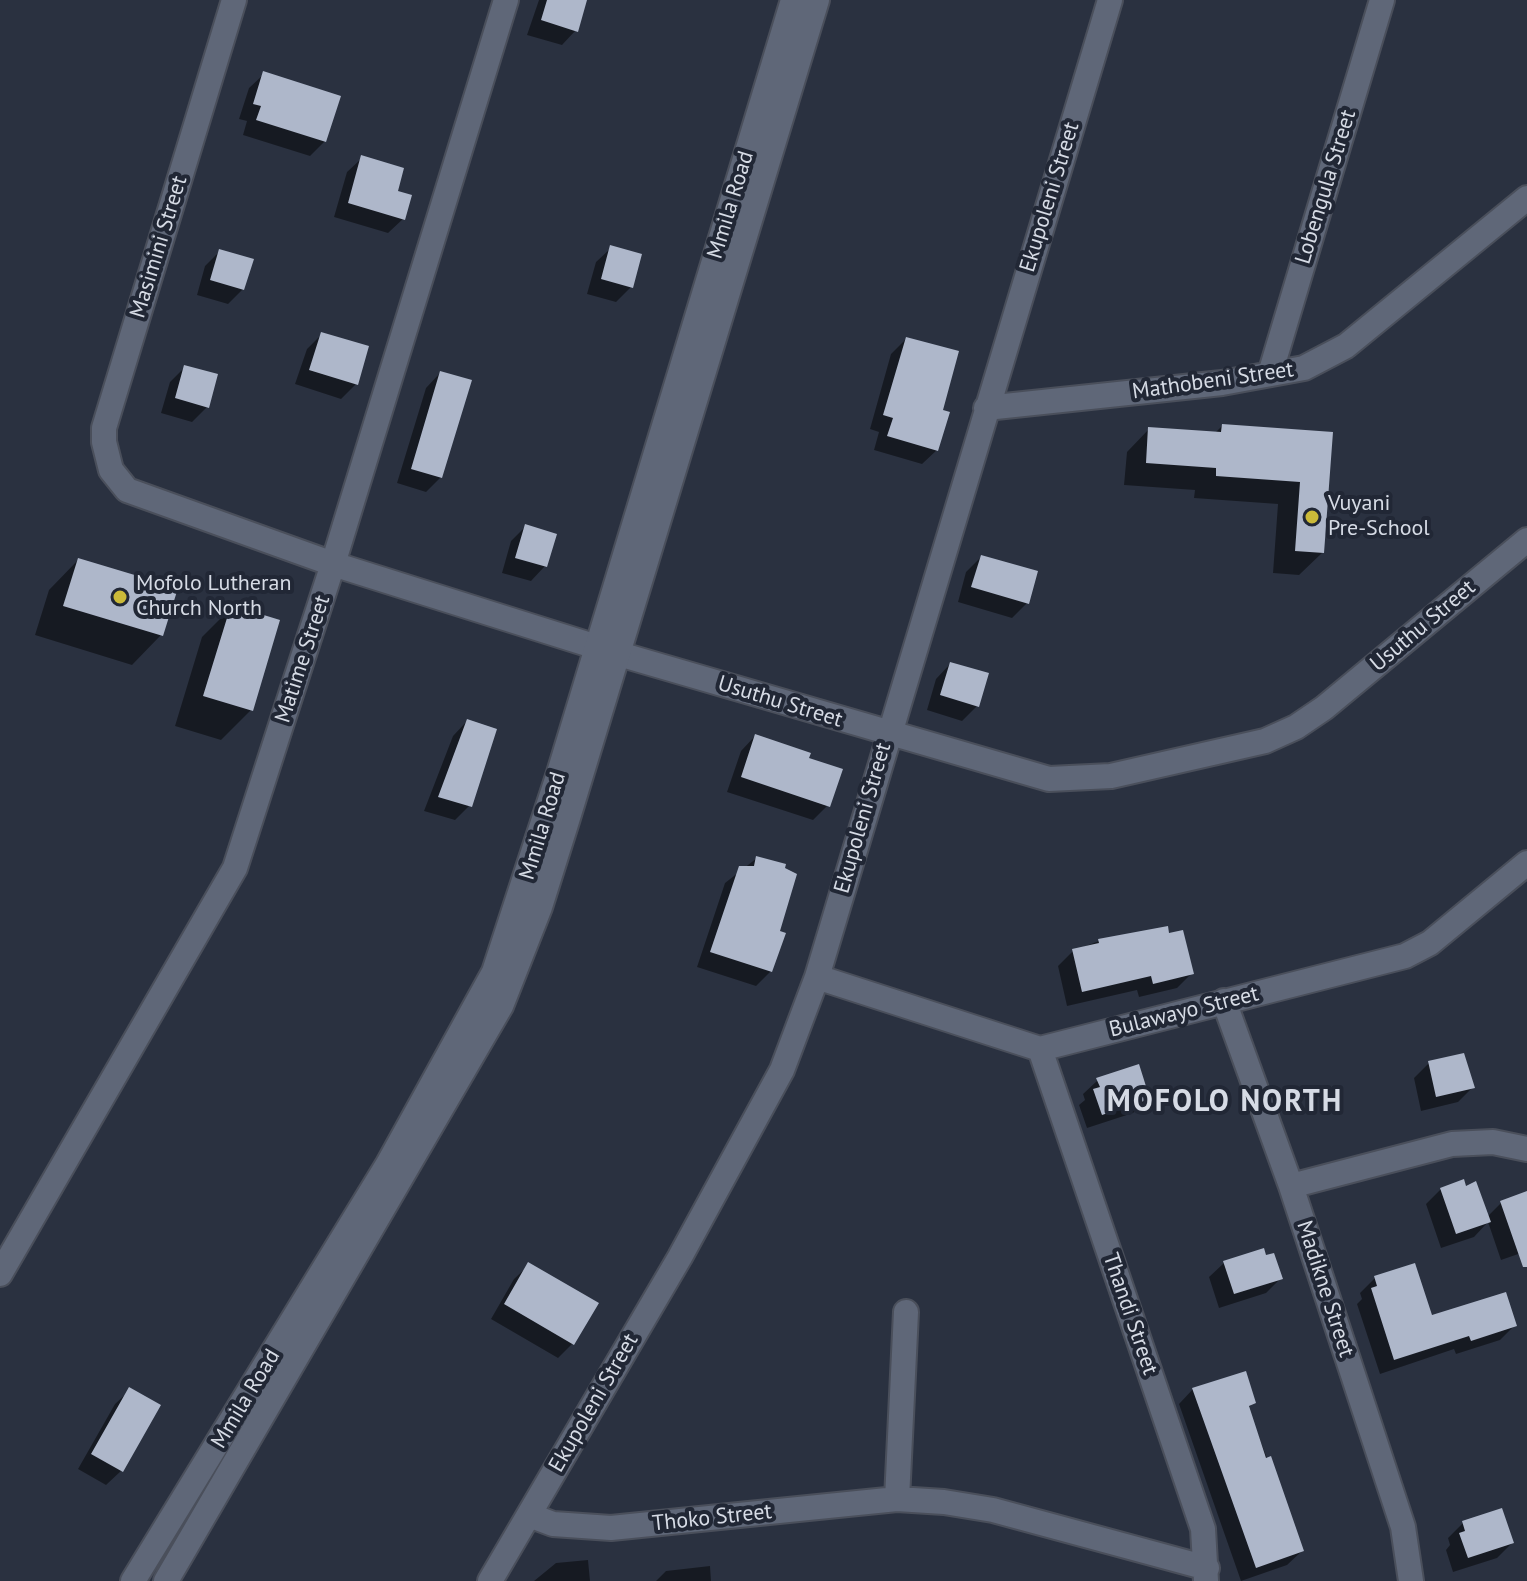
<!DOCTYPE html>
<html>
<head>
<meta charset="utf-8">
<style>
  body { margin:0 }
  canvas { display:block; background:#2a3140 }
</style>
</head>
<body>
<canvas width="1527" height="1581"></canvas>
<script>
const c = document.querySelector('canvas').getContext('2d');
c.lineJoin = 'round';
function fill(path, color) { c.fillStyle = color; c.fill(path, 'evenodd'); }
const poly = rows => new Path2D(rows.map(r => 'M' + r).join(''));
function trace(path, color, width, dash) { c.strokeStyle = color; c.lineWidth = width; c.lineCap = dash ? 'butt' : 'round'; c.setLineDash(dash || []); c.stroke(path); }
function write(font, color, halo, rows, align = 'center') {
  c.font = font + ' "PT Sans",sans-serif'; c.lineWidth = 8; c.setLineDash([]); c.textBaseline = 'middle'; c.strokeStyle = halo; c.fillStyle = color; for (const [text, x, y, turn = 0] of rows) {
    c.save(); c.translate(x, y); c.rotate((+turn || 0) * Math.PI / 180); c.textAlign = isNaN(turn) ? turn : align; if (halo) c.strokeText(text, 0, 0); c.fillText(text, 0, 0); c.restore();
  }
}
const shadow = poly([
  [539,0,585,0,576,30,562,45,527,35],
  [264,74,325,141,310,156,243,135,247,121,239,119,249,88],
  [362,158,403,219,388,233,334,217,347,172],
  [611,248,631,287,616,302,587,294,596,262],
  [220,251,243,289,228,304,197,295,205,266],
  [322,334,356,384,341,399,295,384,307,349],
  [906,339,941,411,937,450,922,464,874,450,879,432,870,429,891,354],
  [185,367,207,407,192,422,161,413,170,382],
  [440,373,441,477,426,492,397,483,426,388],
  [1222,426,1331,433,1322,553,1299,575,1273,573,1278,504,1194,498,1195,490,1124,485,1127,452,1149,429,1214,434],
  [526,526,545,566,531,581,502,573,511,541],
  [981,557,1027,603,1012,618,958,602,966,572],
  [78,560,161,635,132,665,35,635,49,590],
  [232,607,251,710,221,740,175,726,202,637],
  [950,664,977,706,962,721,927,710,936,679],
  [467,721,470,805,455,820,424,811,453,736],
  [755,736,806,759,828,805,813,820,727,792,741,751],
  [757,858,778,933,771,971,756,986,697,967,725,883],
  [1099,941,1191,974,1177,988,1139,997,1137,990,1067,1006,1058,966,1073,951],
  [1429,1063,1473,1087,1458,1102,1421,1111,1414,1078],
  [1098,1080,1148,1098,1133,1113,1087,1128,1079,1105,1085,1100,1083,1094],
  [1441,1189,1487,1217,1501,1203,1527,1197,1527,1251,1501,1260,1488,1222,1474,1237,1441,1248,1426,1204],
  [1224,1263,1281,1278,1266,1293,1219,1308,1209,1277],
  [529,1265,573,1343,558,1358,491,1319,514,1279],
  [1375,1278,1431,1317,1515,1325,1500,1340,1456,1354,1454,1349,1380,1374,1357,1304,1362,1299,1360,1293],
  [1193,1389,1254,1402,1248,1408,1302,1551,1287,1565,1241,1581,1179,1404],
  [130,1390,121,1471,106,1485,78,1469,115,1404],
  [1463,1523,1512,1543,1497,1558,1453,1572,1446,1550,1450,1545,1448,1538],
  [588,1560,590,1581,534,1581,556,1563],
  [710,1566,711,1581,656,1581,666,1571]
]);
const building = poly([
  [547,0,587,0,578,32,541,20],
  [263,71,341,96,326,142,256,120,261,106,253,104],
  [361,155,404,168,398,191,412,195,405,220,348,203],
  [610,245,642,254,633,288,601,279],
  [219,249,254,259,244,290,210,280],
  [321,332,369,346,358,385,309,370],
  [906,337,959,351,943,410,950,412,938,451,887,436,893,418,883,415],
  [184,365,218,374,209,408,175,398],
  [440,371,472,380,442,478,411,469],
  [1222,424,1333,432,1324,553,1295,551,1300,482,1216,476,1216,468,1146,463,1148,427,1221,432],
  [525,524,557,534,547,567,515,558],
  [981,555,1038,571,1029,604,971,587],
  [78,558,178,588,163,636,63,606],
  [231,605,280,620,253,711,203,696],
  [950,662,989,673,979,707,940,695],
  [467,719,497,729,472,807,438,797],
  [755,734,811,753,809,758,843,769,830,807,741,777],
  [756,856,786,864,785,868,797,874,780,931,786,933,772,972,710,952,739,866,754,866],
  [1168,926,1169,933,1183,930,1194,974,1153,984,1151,976,1082,992,1072,949,1099,943,1098,939],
  [1464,1053,1475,1088,1436,1097,1428,1061],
  [1139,1064,1150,1099,1102,1115,1093,1089,1100,1087,1096,1078],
  [1464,1179,1466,1186,1476,1181,1491,1222,1456,1234,1440,1188],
  [1527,1191,1527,1267,1523,1267,1500,1201],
  [1264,1248,1266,1255,1274,1253,1283,1279,1234,1294,1223,1261],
  [528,1262,599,1303,574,1345,504,1304],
  [1415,1263,1432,1315,1506,1292,1517,1326,1471,1341,1469,1336,1394,1360,1371,1288,1377,1286,1374,1276],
  [1246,1371,1256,1403,1249,1406,1266,1458,1271,1456,1304,1551,1256,1568,1192,1388],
  [129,1387,161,1405,123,1472,91,1454],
  [1502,1508,1514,1543,1468,1558,1459,1533,1465,1531,1462,1521]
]);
const street = poly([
  [234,0,104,428,104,442,111,470,127,490,333,564,619,654,1049,779,1111,776,1265,741,1296,727,1324,708,1527,540],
  [1270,374,1382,0],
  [986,408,1222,383,1304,368,1346,346,1527,198],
  [817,977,1040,1049,1405,956,1430,943,1527,863],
  [1224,1001,1291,1186,1403,1527,1411,1581],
  [1040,1049,1203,1529,1206,1581],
  [1291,1186,1452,1144,1493,1142,1527,1149],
  [0,1274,235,868,333,564,506,0],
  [897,1499,906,1312],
  [529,1515,553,1524,611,1528,897,1499,944,1502,993,1510,1207,1568],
  [490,1581,680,1257,782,1070,817,977,1110,0]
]);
const secondary = poly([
  [133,1581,388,1164,494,972,559,773,793,0],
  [166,1581,501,1006,540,907,567,821,817,0]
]);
const markers = [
  [1312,517,8,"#cbba39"],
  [120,597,8,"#cbba39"]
];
const streetNames = [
  ["Lobengula Street",1326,187,-73],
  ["Ekupoleni Street",1050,197,-73],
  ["Mmila Road",731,205,-73],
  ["Masimini Street",159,247,-73],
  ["Mathobeni Street",1213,381,-8],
  ["Usuthu Street",1423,626,-40],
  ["Matime Street",303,659,-72],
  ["Usuthu Street",780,702,17],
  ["Ekupoleni Street",863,818,-74],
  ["Mmila Road",543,826,-73],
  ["Bulawayo Street",1184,1012,-14],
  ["Madikne Street",1325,1289,72],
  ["Thandi Street",1130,1314,71],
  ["Mmila Road",246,1399,-59],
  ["Ekupoleni Street",594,1403,-60],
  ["Thoko Street",712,1518,-6]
];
const poiNames = [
  ["Vuyani",1328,504],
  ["Pre-School",1328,529],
  ["Mofolo Lutheran",136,584],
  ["Church North",136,609]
];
const districtNames = [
  ["MOFOLO NORTH",1225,1102]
];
fill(shadow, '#0007');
fill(building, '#aeb7ca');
trace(street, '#4a4f5b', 28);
trace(secondary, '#4a4f5b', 28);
trace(street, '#5f6778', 24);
trace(secondary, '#5f6778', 24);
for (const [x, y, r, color] of markers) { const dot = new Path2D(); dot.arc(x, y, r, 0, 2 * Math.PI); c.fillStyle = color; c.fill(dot); trace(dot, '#212735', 3); }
write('22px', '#d6dbe5', '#212735', streetNames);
write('22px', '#d6dbe5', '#212735', poiNames, 'left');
c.letterSpacing = '2px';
write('bold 30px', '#d6dbe5', '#212735', districtNames);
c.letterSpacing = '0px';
</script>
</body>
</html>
